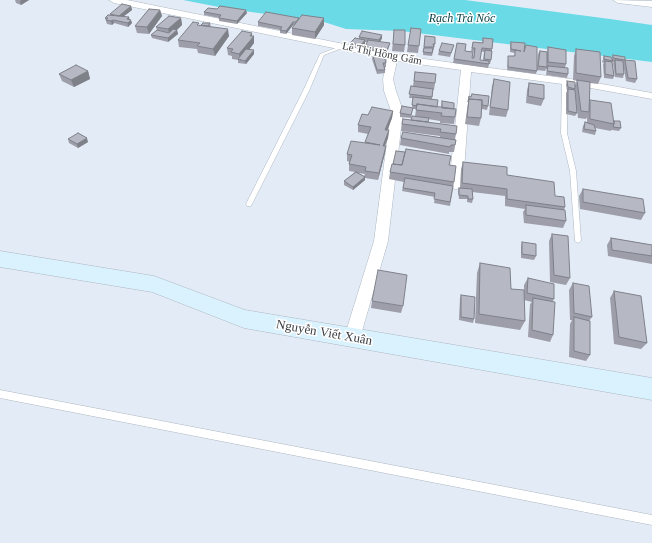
<!DOCTYPE html>
<html>
<head>
<meta charset="utf-8">
<style>
  body { margin:0 }
  canvas { display:block; background:#e3ebf6 }
</style>
</head>
<body>
<canvas width="652" height="543"></canvas>
<script>
const c = document.querySelector('canvas').getContext('2d');
c.lineJoin = 'round';
function fill(path, color) { c.fillStyle = color; c.fill(path, 'evenodd'); }
const poly = rows => new Path2D(rows.map(r => 'M' + r).join(''));
function trace(path, color, width, dash) { c.strokeStyle = color; c.lineWidth = width; c.lineCap = dash ? 'butt' : 'round'; c.setLineDash(dash || []); c.stroke(path); }
function write(font, color, halo, rows, align = 'center') {
  c.font = font + ' "Times New Roman",serif'; c.lineWidth = 3; c.setLineDash([]); c.textBaseline = 'middle'; c.strokeStyle = halo; c.fillStyle = color; for (const [text, x, y, turn = 0] of rows) {
    c.save(); c.translate(x, y); c.rotate((+turn || 0) * Math.PI / 180); c.textAlign = isNaN(turn) ? turn : align; if (halo) c.strokeText(text, 0, 0); c.fillText(text, 0, 0); c.restore();
  }
}
const water = poly([
  [183,0,465,0,610,19,652,25,652,62,401,31,346,29,324,22,229,9]
]);
const lane = poly([
  [341,46,345,47,324,55,309,91,252,204,251,206,247,206,246,204,303,91,320,54,341,46],
  [565,80,568,82,567,133,576,171,581,241,578,243,575,241,570,171,561,133,562,82,565,80],
  [0,390,652,515,652,525,0,398,0,390]
]);
const street = poly([
  [109,0,127,0,403,56,585,81,652,93,652,99,585,87,471,72,463,185,461,188,456,189,451,188,449,185,461,70,397,61,393,79,396,91,403,111,388,241,360,338,358,343,352,345,346,343,344,338,374,241,391,111,384,91,383,79,387,59,114,3,109,0],
  [613,0,652,1,652,7,618,3,613,0]
]);
const secondary = poly([
  [0,251,154,276,245,310,652,378,652,400,244,328,152,292,0,267,0,251]
]);
const wall = poly([
  [15,0,29,0,21,5,16,3],
  [131,6,132,10,123,17,130,20,132,23,128,27,114,23,112,25,107,24,105,18,110,15,110,14],
  [160,10,162,16,149,34,137,33,135,26],
  [204,12,247,13,237,24,219,21,219,18,204,15],
  [181,18,182,25,177,30,178,34,168,42,152,38,151,35,157,30,156,27],
  [299,18,324,18,324,25,315,39,292,35,292,28,294,25,293,25,286,34,280,33,280,30,258,26,258,22],
  [210,23,211,27,229,36,215,56,198,53,197,49,179,47,178,40,199,25,201,25],
  [421,29,418,53,407,52,408,45],
  [394,30,405,45,404,52,392,51],
  [252,33,252,36,254,36,254,43,249,50,254,54,246,64,238,63,238,60,232,59,232,56,228,55,227,48],
  [425,36,435,44,432,56,423,55],
  [359,37,382,38,380,42,390,43,389,47,387,53,365,50,365,47,368,42,365,42,365,44,361,49,350,47,350,43,359,39],
  [483,38,493,39,491,60,490,64,489,64,488,68,453,63,457,43,472,58,473,58,474,52,471,51,473,42,482,43],
  [481,51,484,52,483,61,480,60],
  [511,42,524,50,537,69,538,54,540,51,547,52,548,47,566,64,565,68,568,74,567,78,546,75,547,69,546,69,545,71,537,70,536,74,507,70,508,59,508,56,514,56,515,53,510,52,510,45],
  [453,48,450,57,438,55,439,51],
  [576,49,601,77,598,84,590,83,589,103,590,100,614,121,621,128,619,131,612,130,611,130,611,131,595,128,596,131,595,135,582,132,583,126,585,122,587,123,587,117,586,119,578,118,575,91,577,113,575,116,566,114,566,93,567,91,566,85,567,81,575,85,577,81,573,80,574,56],
  [613,55,625,60,637,79,635,83,626,81,623,63,624,74,623,78,615,77,613,63,614,62,613,62,612,63,614,76,613,79,604,78,603,64,604,63,602,62,604,56,612,58],
  [373,56,386,63,386,67,385,67,385,73,377,74,372,59],
  [88,71,90,79,74,87,62,81,59,74],
  [415,72,435,83,434,90,433,90,432,99,437,107,441,107,442,101,454,109,455,117,454,124,440,123,440,121,428,119,428,122,456,134,455,139,456,140,454,152,449,152,449,154,400,145,401,138,440,137,440,136,401,131,402,124,411,120,415,117,416,109,412,109,411,118,400,117,400,113,412,108,413,98,409,98,411,86,413,86],
  [494,79,508,110,506,117,489,115,492,86],
  [529,83,544,99,541,106,526,103,527,90],
  [469,96,488,106,487,110,482,109,481,118,479,126,465,124],
  [393,111,392,118,387,130,389,130,388,138,385,146,386,146,385,153,378,180,365,178,365,180,353,190,344,185,344,181,355,172,349,171,349,164,350,162,347,161,347,154,365,143,368,134,358,132,358,125,368,115],
  [358,173,365,174,364,176],
  [68,139,88,142,78,148,69,143],
  [463,162,507,175,555,196,565,207,564,210,566,221,563,228,524,223,523,212,525,209,505,206,505,196,472,192,473,199,472,203,467,202,467,199,459,199,458,191,459,188,460,188,461,169],
  [449,165,454,182,450,206,434,203,435,197,402,191,404,182,389,179,390,172],
  [583,189,645,213,641,220,580,209,579,196],
  [552,234,570,278,566,285,550,282,549,241],
  [611,238,652,245,652,264,608,256,607,245],
  [522,242,536,256,534,260,521,258,521,246],
  [480,263,511,289,524,296,524,285,528,278,554,299,552,302,553,335,550,342,528,337,530,304,532,302,524,300,525,321,520,330,475,323,477,273],
  [573,283,592,317,589,321,590,355,586,361,569,357,570,324,572,320,570,320,569,290],
  [614,291,647,343,641,349,614,344,610,298],
  [461,295,474,319,473,323,459,320,460,298],
  [372,301,403,306,401,313,371,308]
]);
const shadedWall = poly([
  [22,0,29,0,21,5,20,1],
  [131,6,132,10,120,19,119,16],
  [160,10,162,16,149,34,147,27],
  [246,10,247,13,237,24,237,21],
  [129,17,130,21,131,20,132,23,128,27,127,19],
  [181,18,182,25,170,36,168,29],
  [324,18,324,25,315,39,315,32],
  [113,20,114,23,112,25,111,21],
  [293,22,293,25,286,34,286,31],
  [228,29,229,36,215,56,213,49],
  [177,30,178,34,168,42,168,38],
  [252,33,252,38,254,36,254,43,240,61,239,54],
  [382,35,382,38,379,44,379,40],
  [365,40,365,44,361,49,361,45],
  [254,50,254,54,246,64,245,61],
  [88,71,90,79,74,87,71,80],
  [393,111,392,118,385,137,385,130],
  [389,130,388,138,382,153,383,146],
  [87,138,88,142,78,148,77,144],
  [386,146,385,153,378,180,379,173],
  [365,177,365,180,353,190,353,187]
]);
const building = poly([
  [122,4,131,6,119,16,110,14,122,4],
  [220,6,246,10,237,21,219,18,221,15,204,12,208,8,217,9,220,6],
  [149,9,160,10,147,27,135,26,149,9],
  [266,12,299,18,296,22,293,22,286,31,280,30,282,27,258,22,266,12],
  [108,15,129,17,127,19,131,20,128,23,113,20,111,21,106,20,108,18,105,18,108,15],
  [302,15,324,18,315,32,292,28,302,15],
  [169,16,181,18,168,29,156,27,169,16],
  [193,22,199,23,197,25,228,29,213,49,197,46,200,43,178,40,193,22],
  [203,23,210,23,208,26,201,25,203,23],
  [411,28,421,29,419,46,408,45,411,28],
  [173,29,177,30,168,38,151,35,157,30,169,33,173,29],
  [394,30,405,30,405,45,393,44,394,30],
  [242,31,252,33,250,36,254,36,239,54,231,52,233,49,227,48,242,31],
  [362,31,382,35,379,40,359,37,362,31],
  [425,36,435,37,435,44,433,44,434,47,424,47,425,36],
  [355,38,365,40,361,45,350,43,355,38],
  [483,38,493,39,492,49,482,48,480,60,489,61,489,64,454,59,457,43,466,44,465,51,473,52,472,58,474,58,475,48,472,48,473,42,483,43,483,38],
  [368,40,390,43,387,50,365,47,368,40],
  [511,42,525,43,524,52,526,45,537,47,537,71,508,67,508,56,515,56,515,50,521,51,511,49,511,42],
  [442,43,454,45,451,53,439,51,442,43],
  [548,47,566,50,566,64,548,62,548,47],
  [424,48,433,48,432,53,423,52,424,48],
  [246,49,254,50,245,61,238,59,246,49],
  [576,49,600,52,601,77,576,73,576,49],
  [485,50,492,51,491,60,484,59,485,50],
  [540,51,547,52,547,67,538,66,540,51],
  [384,55,386,63,383,63,385,70,377,70,373,56,384,55],
  [613,55,625,57,625,60,613,58,613,55],
  [604,56,611,57,613,61,604,59,604,56],
  [615,60,623,61,624,74,616,74,615,60],
  [625,60,635,61,637,79,628,78,625,60],
  [605,61,612,62,614,76,605,74,605,61],
  [76,65,88,71,71,80,59,74,76,65],
  [548,66,568,68,568,74,547,71,548,66],
  [415,72,436,74,435,83,414,81,415,72],
  [494,79,510,82,508,110,490,107,494,79],
  [577,80,590,82,589,112,581,111,577,80],
  [567,81,575,82,575,89,568,87,567,81],
  [529,83,544,85,544,99,528,96,529,83],
  [411,86,433,89,432,97,409,94,411,86],
  [568,89,575,90,577,113,568,111,568,89],
  [472,94,489,96,488,106,482,105,482,100,469,99,468,102,469,96,471,97,472,94],
  [413,97,438,100,437,107,417,104,417,106,412,105,413,97],
  [469,99,482,100,481,118,467,117,469,99],
  [590,100,611,103,614,124,590,119,590,100],
  [442,101,454,103,454,109,442,108,442,101],
  [417,104,456,109,455,117,441,116,442,113,416,110,417,104],
  [402,106,413,108,411,115,400,113,402,106],
  [372,107,393,111,385,130,389,130,383,146,386,146,379,173,365,171,366,167,349,164,352,155,347,154,351,141,380,145,365,142,371,127,358,125,362,114,368,115,372,107],
  [412,116,429,118,428,122,411,120,412,116],
  [403,119,457,126,456,134,440,132,441,129,402,124,403,119],
  [614,121,620,121,621,128,613,127,614,124,614,121],
  [585,122,594,125,596,131,584,129,585,122],
  [403,132,456,140,455,145,451,145,450,147,401,138,403,132],
  [78,133,87,138,77,144,68,139,78,133],
  [406,149,451,156,449,165,456,166,454,182,390,172,392,164,402,165,406,149],
  [396,151,405,152,402,165,393,164,396,151],
  [463,162,507,167,507,175,554,182,555,196,564,197,565,207,507,199,507,189,462,183,463,162],
  [356,172,365,177,353,187,344,181,356,172],
  [405,178,453,186,450,202,434,199,435,193,403,188,405,178],
  [459,188,472,189,473,199,468,199,468,196,459,195,459,188],
  [583,189,643,199,645,213,583,202,583,189],
  [526,205,565,210,566,221,526,215,526,205],
  [552,234,568,236,570,278,554,275,552,234],
  [611,238,652,245,652,256,612,250,611,238],
  [522,242,536,244,536,256,522,254,522,242],
  [480,263,510,268,511,289,524,290,525,321,479,314,480,263],
  [378,270,407,275,403,306,372,301,378,270],
  [528,278,554,284,554,299,527,293,528,278],
  [573,283,589,286,592,317,574,313,573,283],
  [614,291,641,296,647,343,619,337,614,291],
  [461,295,475,297,474,319,461,317,461,295],
  [533,298,555,302,553,335,532,330,533,298],
  [574,317,590,321,590,355,574,351,574,317]
]);
const farStreetnames = [
  ["Lê Thị Hồng Gấm",382,54,11]
];
const farWaternames = [
  ["Rạch Trà Nóc",462,19]
];
const streetNames = [
  ["Nguyễn Viết Xuân",324,333,10]
];
fill(water, '#6bdae7');
trace(lane, '#aeb7c1', 1);
trace(street, '#aeb7c1', 1);
trace(secondary, '#aeb7c1', 1);
fill(lane, '#fff');
fill(street, '#fff');
fill(secondary, '#d9f2fe');
fill(wall, '#9d9ea9');
fill(shadedWall, '#7f8189');
fill(building, '#b6b8c4');
trace(building, '#7f8189', 1);
write('11px', '#393c40', '#fff', farStreetnames);
write('italic 12px', '#0b4046', '#fff', farWaternames);
write('13px', '#393c40', '#fff', streetNames);
</script>
</body>
</html>
